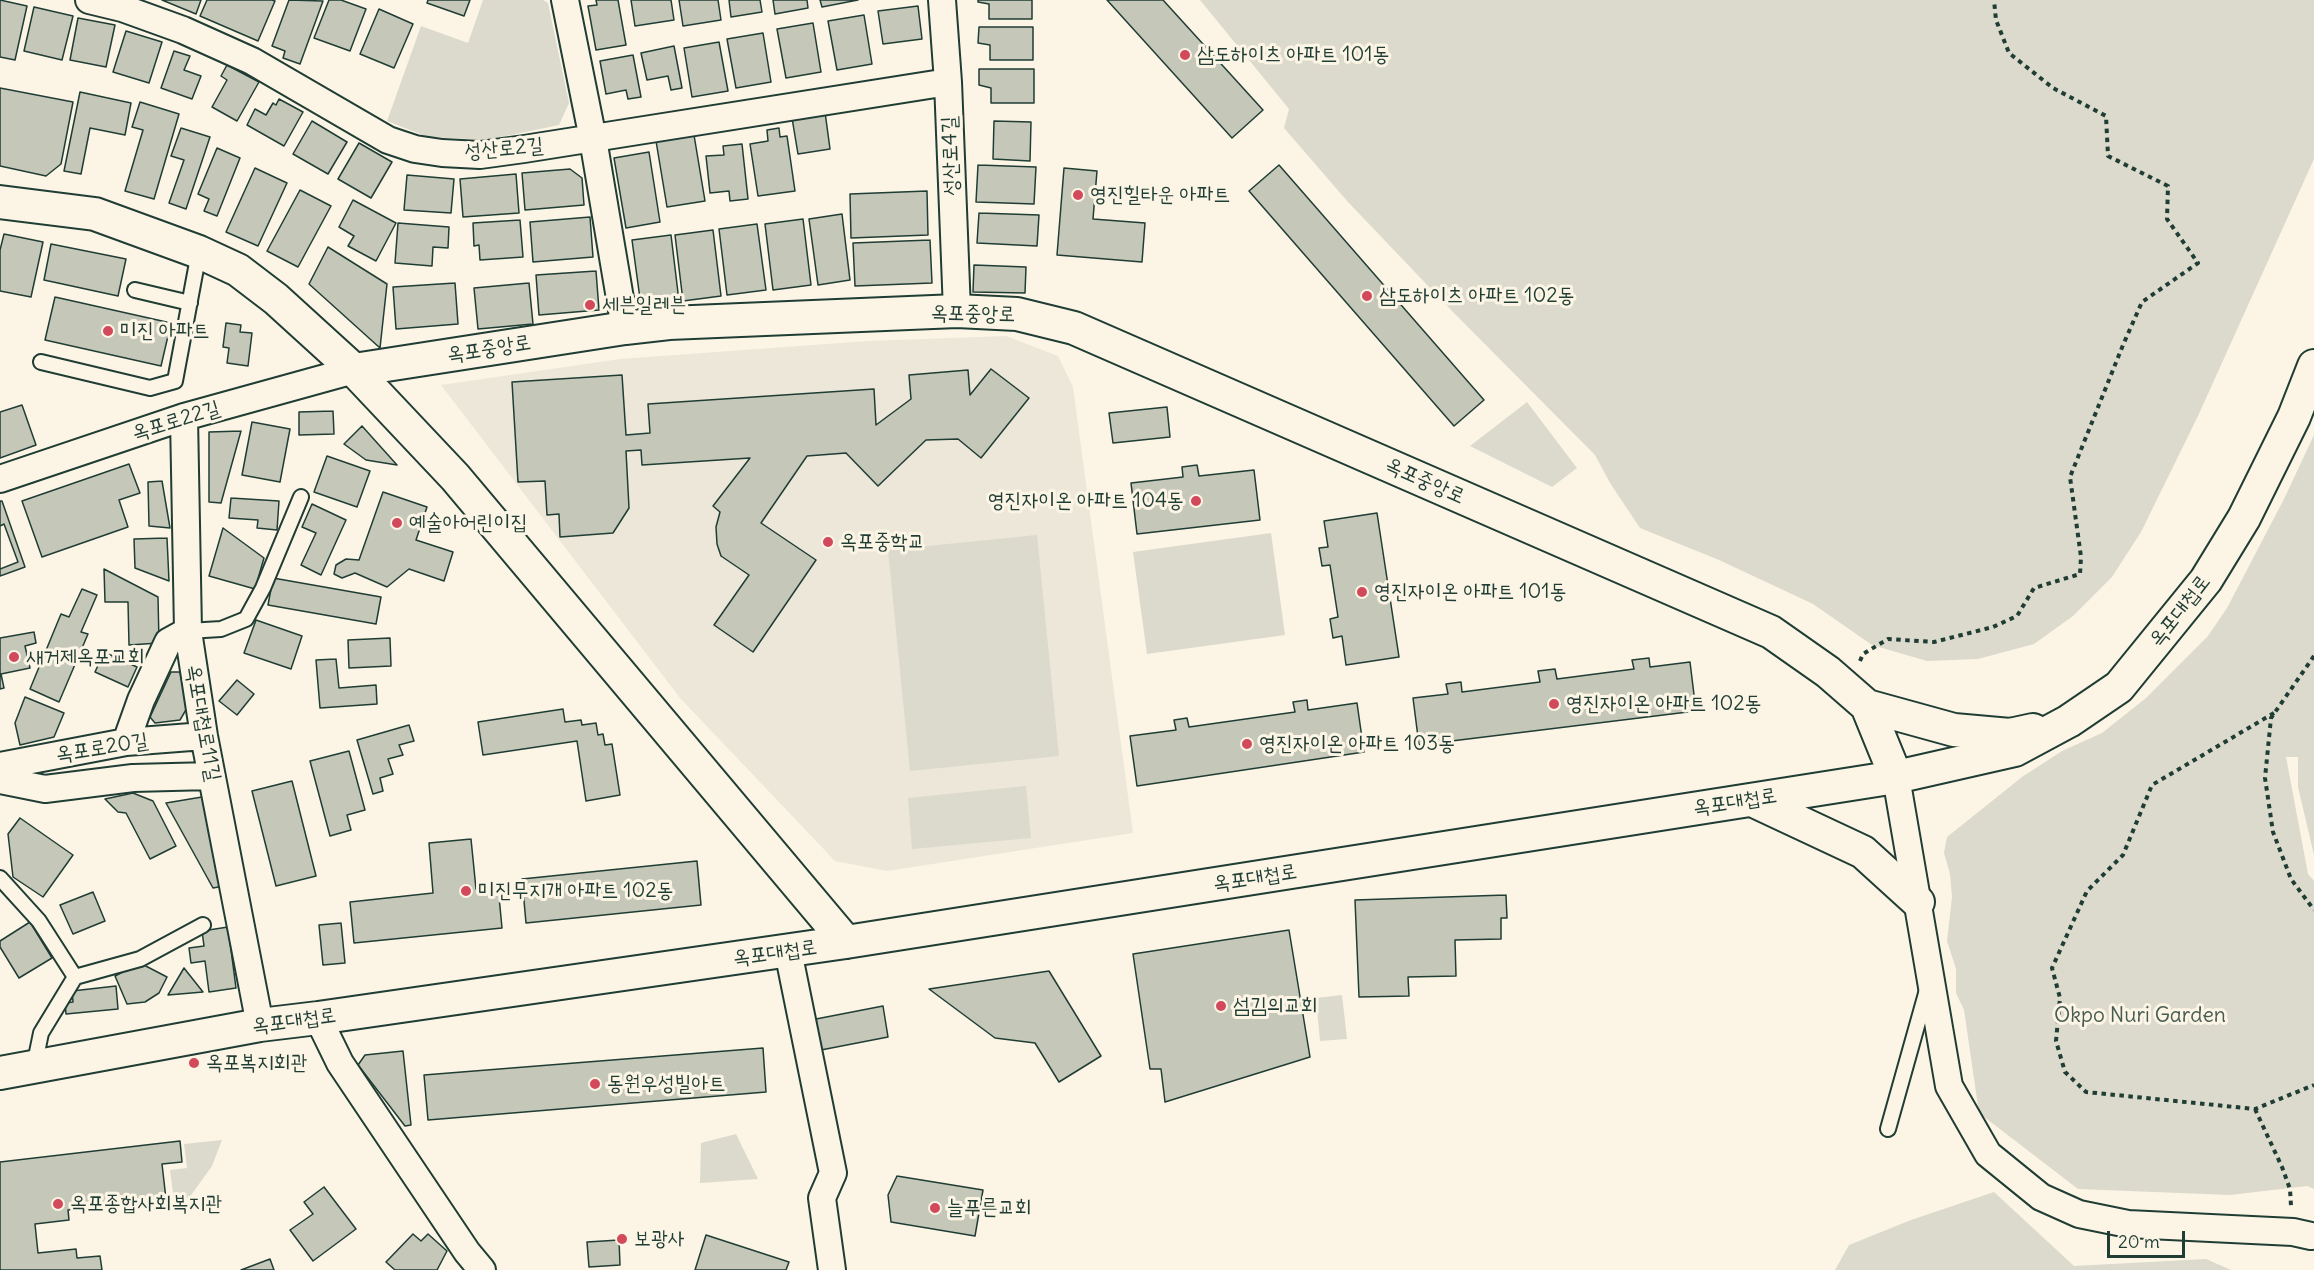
<!DOCTYPE html>
<html>
<head>
<meta charset="utf-8">
<style>
  body { margin:0 }
  #map { position:relative; width:2314px; height:1270px; overflow:hidden; background:#fcf5e5; font-family:Delius,sans-serif }
  canvas { display:block }
  .scale { position:absolute; left:2107px; top:1231px; width:78px; height:27px; box-sizing:border-box; border:3px solid #1f3d34; border-top:0; padding-left:8px; font-size:18px; line-height:21px; white-space:nowrap; color:#1f3d34; -webkit-text-stroke:4px #fcf5e5; paint-order:stroke }
</style>
</head>
<body>
<div id="map">
<canvas width="2314" height="1270"></canvas>
<div class="scale">20 m</div>
</div>
<script>
const c = document.querySelector('canvas').getContext('2d');
c.lineJoin = 'round';
function fill(path, color) { c.fillStyle = color; c.fill(path, 'evenodd'); }
const poly = rows => new Path2D(rows.map(r => 'M' + r).join(''));
function trace(path, color, width, dash) { c.strokeStyle = color; c.lineWidth = width; c.lineCap = dash ? 'butt' : 'round'; c.setLineDash(dash || []); c.stroke(path); }
function write(font, color, halo, rows, align = 'center') {
  c.font = font + ' Delius,"Poor Story",sans-serif'; c.lineWidth = 6; c.setLineDash([]); c.textBaseline = 'middle'; c.strokeStyle = halo; c.fillStyle = color; for (const [text, x, y, turn = 0] of rows) {
    c.save(); c.translate(x, y); c.rotate((+turn || 0) * Math.PI / 180); c.textAlign = isNaN(turn) ? turn : align; if (halo) c.strokeText(text, 0, 0); c.fillText(text, 0, 0); c.restore();
  }
}
const built = poly([
  [1006,336,1058,356,1073,387,1133,833,887,871,835,861,680,698,441,385,620,359,868,341]
]);
const green = poly([
  [483,0,543,0,548,3,569,103,559,125,487,140,428,137,387,121,421,26,468,43],
  [1200,0,2314,0,2314,159,2198,416,2141,532,2112,577,2073,616,2034,644,1978,659,1927,661,1872,645,1813,604,1719,560,1640,528,1610,483,1595,455,1453,312,1348,202,1284,128,1289,109],
  [1527,402,1577,468,1552,487,1470,446],
  [2314,435,2314,855,2298,787,2298,757,2286,757,2308,874,2314,881,2314,1189,2307,1186,2230,1195,2078,1189,1979,1113,1964,1010,1956,993,1956,969,1947,941,1952,897,1950,874,1944,853,1947,837,2022,777,2062,751,2102,733,2146,698,2208,636,2227,608,2284,499],
  [1271,533,1285,635,1147,654,1133,552],
  [1037,535,1059,756,910,771,888,550],
  [1026,786,1031,838,912,849,908,798],
  [1342,995,1347,1039,1320,1041,1316,998],
  [736,1134,758,1179,700,1183,701,1143],
  [222,1140,212,1166,189,1198,174,1201,170,1170,187,1168,184,1144],
  [1994,1192,2074,1266,2206,1259,2231,1270,1835,1270,1849,1245,1911,1220]
]);
const building = poly([
  [0,0,27,6,15,60,0,57,0,0],
  [162,0,201,0,196,14,162,0],
  [207,0,272,0,275,1,258,41,200,16,207,0],
  [289,0,323,1,300,64,283,58,285,51,272,46,289,0],
  [329,0,341,0,366,9,350,51,314,38,329,0],
  [428,0,470,0,464,16,427,3,428,0],
  [596,0,618,0,626,45,596,50,588,6,597,5,596,0],
  [631,0,671,0,674,20,635,26,631,0],
  [679,0,718,0,721,20,683,26,679,0],
  [729,0,760,0,762,12,731,17,729,0],
  [773,0,807,0,808,8,775,14,773,0],
  [820,0,858,0,822,7,820,0],
  [978,0,1032,0,1032,19,989,19,989,4,978,2,978,0],
  [1107,0,1163,0,1263,110,1232,138,1107,0],
  [918,6,922,39,883,44,878,11,918,6],
  [34,7,73,16,62,60,24,51,34,7],
  [379,9,413,24,394,68,360,54,379,9],
  [864,15,872,64,837,70,828,21,864,15],
  [78,18,115,25,106,67,70,60,78,18],
  [813,23,821,72,786,78,777,29,813,23],
  [979,27,1033,27,1033,60,990,60,990,45,978,43,979,27],
  [126,31,162,42,149,83,113,72,126,31],
  [763,33,771,82,736,88,727,39,763,33],
  [719,42,728,91,692,97,684,48,719,42],
  [674,46,682,88,671,90,668,76,647,80,641,53,674,46],
  [174,51,190,56,184,70,201,76,192,99,161,88,174,51],
  [633,55,641,97,628,99,626,90,606,94,600,61,633,55],
  [227,65,259,82,237,121,212,107,227,80,221,76,227,65],
  [979,69,1034,69,1034,103,991,103,991,88,979,85,979,69],
  [0,88,73,102,61,164,46,176,0,166,0,88],
  [80,92,131,103,125,135,90,128,81,174,64,171,80,92],
  [279,99,303,112,284,146,247,125,255,109,266,115,273,103,276,105,279,99],
  [140,102,179,114,154,199,125,191,143,130,132,127,140,102],
  [825,112,830,149,798,154,792,118,825,112],
  [312,121,347,142,328,174,293,154,312,121],
  [994,121,1031,122,1030,161,993,159,994,121],
  [181,128,210,137,186,209,169,203,184,160,171,156,181,128],
  [779,128,780,137,787,136,795,191,758,196,750,144,768,141,767,130,779,128],
  [694,135,705,201,667,207,656,141,694,135],
  [359,143,392,162,371,198,338,179,359,143],
  [742,144,748,199,730,201,729,191,710,193,706,156,724,155,723,146,742,144],
  [217,148,240,158,217,216,204,211,209,199,198,194,217,148],
  [649,152,660,222,626,228,614,158,649,152],
  [978,165,1036,167,1034,204,976,202,978,165],
  [1279,165,1484,400,1454,426,1249,191,1279,165],
  [255,168,287,183,258,246,226,232,255,168],
  [1064,168,1097,171,1093,219,1145,223,1142,262,1057,255,1064,168],
  [570,169,582,178,584,205,525,210,522,173,570,169],
  [516,174,519,213,463,217,460,179,516,174],
  [407,175,454,179,451,213,404,210,407,175],
  [300,190,331,206,298,267,267,251,300,190],
  [927,191,928,235,851,238,850,194,927,191],
  [353,200,396,223,376,261,348,246,354,236,339,227,353,200],
  [979,213,1039,215,1037,246,977,243,979,213],
  [842,214,850,280,818,285,809,219,842,214],
  [590,217,593,257,533,262,530,222,590,217],
  [803,219,811,285,773,290,765,224,803,219],
  [520,220,523,257,480,260,479,245,474,246,473,223,520,220],
  [398,223,449,227,448,248,433,247,432,266,395,263,398,223],
  [757,224,766,290,727,295,719,229,757,224],
  [713,230,721,296,683,301,675,235,713,230],
  [4,234,43,242,31,297,0,291,0,250,4,234],
  [671,235,679,301,641,306,632,240,671,235],
  [930,240,932,283,855,286,853,243,930,240],
  [51,244,126,259,118,296,44,280,51,244],
  [328,247,387,284,380,348,309,284,328,247],
  [974,265,1026,267,1025,293,973,292,974,265],
  [596,271,599,310,539,315,536,275,596,271],
  [455,283,458,324,396,329,393,287,455,283],
  [529,283,533,324,478,329,474,288,529,283],
  [55,297,171,323,161,366,45,340,55,297],
  [226,323,241,325,240,332,252,333,248,366,227,363,229,348,223,347,226,323],
  [991,369,1029,398,981,458,958,439,926,440,878,486,846,453,807,456,761,523,816,560,753,652,714,625,749,575,721,556,717,544,716,527,720,512,713,506,750,458,642,465,641,450,626,451,629,508,613,533,560,537,559,514,547,515,545,481,518,482,512,382,622,375,626,435,650,433,648,404,874,389,876,425,911,399,909,375,968,370,970,395,991,369],
  [22,405,36,445,0,458,0,412,22,405],
  [1167,407,1170,437,1113,443,1109,413,1167,407],
  [333,411,334,434,299,435,299,412,333,411],
  [252,422,290,429,280,482,242,475,252,422],
  [362,426,397,465,366,460,344,444,362,426],
  [241,431,221,503,209,502,209,432,241,431],
  [327,456,370,471,357,507,314,492,327,456],
  [129,464,140,493,119,500,128,527,42,557,22,501,129,464],
  [1197,465,1199,476,1254,470,1260,520,1137,534,1131,483,1183,477,1182,467,1197,465],
  [162,481,170,528,149,526,148,482,162,481],
  [383,492,427,507,416,540,453,552,444,581,409,569,387,587,355,573,342,578,334,574,336,565,346,559,359,560,383,492],
  [231,498,279,501,277,530,257,528,258,520,229,518,231,498],
  [0,501,2,501,25,567,0,576,0,501],
  [312,504,346,520,321,575,301,565,316,533,302,527,312,504],
  [1377,513,1399,657,1346,665,1342,636,1333,638,1330,619,1338,617,1330,565,1322,566,1319,548,1328,547,1324,521,1377,513],
  [4,524,18,562,0,569,0,526,4,524],
  [223,528,264,558,255,589,209,576,223,528],
  [167,538,169,581,135,568,134,539,167,538],
  [104,569,158,597,159,643,129,645,128,602,105,602,104,569],
  [273,578,381,597,376,624,268,605,273,578],
  [82,589,97,595,81,632,88,634,59,702,30,689,61,614,69,617,82,589],
  [256,620,302,636,291,669,244,653,256,620],
  [34,632,36,643,25,646,30,668,1,674,4,688,0,689,0,638,34,632],
  [390,638,391,666,349,668,348,640,390,638],
  [104,652,137,667,128,687,95,672,104,652],
  [1649,658,1650,667,1690,662,1696,711,1419,745,1413,698,1448,694,1446,684,1461,682,1462,692,1540,682,1538,671,1555,669,1557,679,1634,669,1632,660,1649,658],
  [336,659,339,688,376,685,377,704,320,708,316,660,336,659],
  [171,672,180,672,187,708,180,720,155,723,150,717,171,672],
  [237,680,254,694,237,715,219,701,237,680],
  [25,697,64,713,54,737,20,745,15,723,25,697],
  [1307,700,1308,710,1357,703,1364,752,1137,786,1130,736,1176,730,1174,720,1187,718,1189,727,1295,712,1293,702,1307,700],
  [563,709,565,722,581,720,582,725,596,723,598,735,603,734,605,745,612,744,620,795,586,801,577,741,483,755,478,722,563,709],
  [409,725,414,741,399,745,403,755,388,759,393,774,380,778,383,791,373,794,357,740,409,725],
  [349,751,365,810,347,815,351,830,330,836,310,761,349,751],
  [292,781,316,876,276,886,252,791,292,781],
  [133,793,153,801,176,846,150,859,126,813,118,812,105,799,133,793],
  [208,796,224,886,213,888,166,803,208,796],
  [20,818,73,855,43,897,13,877,8,834,20,818],
  [471,839,476,889,498,886,502,928,354,943,350,902,433,893,429,843,471,839],
  [697,861,701,905,526,923,522,879,697,861],
  [93,892,105,921,73,934,60,905,93,892],
  [1506,895,1507,918,1501,918,1501,939,1455,940,1456,976,1408,977,1409,996,1359,997,1355,900,1506,895],
  [30,922,52,958,19,978,0,947,0,941,30,922],
  [341,923,345,963,323,965,319,925,341,923],
  [228,927,236,988,209,992,205,961,191,963,189,948,204,946,202,931,228,927],
  [1289,930,1310,1057,1165,1102,1161,1069,1150,1069,1133,954,1289,930],
  [140,963,167,977,159,993,145,1002,127,1004,115,976,140,963],
  [184,968,203,992,168,995,184,968],
  [1049,971,1101,1056,1059,1082,1035,1043,995,1038,929,989,1049,971],
  [116,986,118,1009,66,1014,65,1003,73,1002,72,991,116,986],
  [883,1006,888,1037,821,1050,816,1019,883,1006],
  [763,1048,766,1092,428,1120,424,1075,763,1048],
  [403,1051,411,1125,405,1126,358,1065,365,1055,403,1051],
  [180,1141,182,1162,162,1164,166,1199,68,1210,69,1220,35,1224,38,1253,76,1249,77,1258,100,1256,102,1270,0,1270,0,1162,180,1141],
  [897,1176,983,1190,975,1236,891,1222,888,1195,897,1176],
  [324,1187,356,1229,313,1261,290,1230,313,1214,304,1202,324,1187],
  [413,1234,421,1241,428,1234,447,1251,437,1270,395,1270,386,1262,413,1234],
  [706,1235,789,1262,786,1270,695,1270,706,1235],
  [619,1240,620,1265,589,1267,587,1242,619,1240],
  [270,1259,274,1270,241,1270,270,1259]
]);
const path = poly([
  [2314,656,2271,718,2265,778,2273,832,2291,879,2314,910],
  [1860,661,1863,654,1888,639,1934,642,1993,627,2017,616,2034,588,2080,574,2081,557,2070,477,2123,345,2142,302,2198,263,2167,219,2168,186,2108,156,2106,116,2053,88,2009,53,1996,20,1994,0],
  [2274,713,2152,785,2123,855,2087,891,2052,968,2060,998,2056,1041,2065,1072,2086,1092,2255,1109,2314,1085],
  [2255,1109,2282,1167,2290,1189,2291,1206]
]);
const service = poly([
  [135,290,190,303],
  [41,362,150,388,175,381,199,252],
  [188,631,221,629,246,619,263,588,301,497],
  [0,878,39,921,75,977],
  [34,1067,41,1033,75,977,140,959,203,925],
  [1888,1129,1927,990]
]);
const minor = poly([
  [89,0,122,8,183,30,252,61,388,140,415,149,442,153,480,155,524,149,948,82],
  [565,0,593,139,625,328],
  [942,0,948,82,957,311],
  [184,417,188,631,204,736,260,1025],
  [0,479,184,417,354,370],
  [126,742,141,700,168,642,188,631],
  [0,766,126,742,204,736],
  [1896,777,1949,1086,1988,1154,2041,1197,2079,1214,2128,1224,2293,1232,2311,1236],
  [0,780,45,789,133,778,211,776],
  [788,951,833,1173,822,1198,832,1270],
  [318,1018,340,1063,467,1252,482,1270]
]);
const tertiary = poly([
  [0,202,95,214,199,252,238,270,276,299,354,370,455,477,846,942],
  [354,370,625,328,669,323,957,311,1017,314,1074,328,1771,632,1828,672,1867,706,1896,777],
  [1867,706,1954,730,2010,735,2033,730],
  [1752,800,1863,852,1918,902],
  [0,1073,260,1025,318,1018,846,942,1896,777,2015,750,2069,721,2119,687,2206,580,2244,518,2294,417,2314,366]
]);
const markers = [
  [1185,55,6,"#d1495b"],
  [1078,195,6,"#d1495b"],
  [1367,296,6,"#d1495b"],
  [590,305,6,"#d1495b"],
  [108,331,6,"#d1495b"],
  [1196,501,6,"#d1495b"],
  [397,523,6,"#d1495b"],
  [828,542,6,"#d1495b"],
  [1362,592,6,"#d1495b"],
  [14,657,6,"#d1495b"],
  [1554,704,6,"#d1495b"],
  [1247,744,6,"#d1495b"],
  [466,891,6,"#d1495b"],
  [1221,1006,6,"#d1495b"],
  [194,1063,6,"#d1495b"],
  [595,1084,6,"#d1495b"],
  [58,1204,6,"#d1495b"],
  [935,1208,6,"#d1495b"],
  [622,1239,6,"#d1495b"]
];
const poiNames = [
  ["삼도하이츠 아파트 101동",1197,55],
  ["영진힐타운 아파트",1090,195],
  ["삼도하이츠 아파트 102동",1379,296],
  ["세븐일레븐",602,305],
  ["미진 아파트",120,331],
  ["영진자이온 아파트 104동",1184,501,"right"],
  ["예술아어린이집",409,523],
  ["옥포중학교",840,542],
  ["영진자이온 아파트 101동",1374,592],
  ["새거제옥포교회",26,657],
  ["영진자이온 아파트 102동",1566,704],
  ["영진자이온 아파트 103동",1259,744],
  ["미진무지개 아파트 102동",478,891],
  ["섬김의교회",1233,1006],
  ["옥포복지회관",206,1063],
  ["동원우성빌아트",607,1084],
  ["옥포종합사회복지관",70,1204],
  ["늘푸른교회",947,1208],
  ["보광사",634,1239]
];
const streetNames = [
  ["성산로2길",504,149,-5],
  ["성산로4길",951,156,-92],
  ["옥포중앙로",973,314,1],
  ["옥포중앙로",489,349,-9],
  ["옥포로22길",176,421,-17],
  ["옥포중앙로",1425,481,24],
  ["옥포대첩로",2180,611,-52],
  ["옥포대첩로11길",203,723,80],
  ["옥포로20길",102,748,-9],
  ["옥포대첩로",1735,802,-9],
  ["옥포대첩로",1255,878,-9],
  ["옥포대첩로",775,953,-8],
  ["옥포대첩로",294,1021,-8]
];
const parkNames = [
  ["Okpo Nuri Garden",2140,1016]
];
fill(built, '#ece7d8');
fill(green, '#dcdacc');
fill(building, '#c5c7b9');
trace(building, '#1f3d34', 1.5);
trace(service, '#1f3d34', 18);
trace(minor, '#1f3d34', 30);
trace(tertiary, '#1f3d34', 36);
trace(path, '#1f3d34', 4, [4.5, 4.5]);
trace(service, '#fcf5e5', 14);
trace(minor, '#fcf5e5', 26);
trace(tertiary, '#fcf5e5', 32);
for (const [x, y, r, color] of markers) { const dot = new Path2D(); dot.arc(x, y, r, 0, 2 * Math.PI); c.fillStyle = color; c.fill(dot); trace(dot, '#fcf5e5', 2); }
write('21px', '#1f3d34', '#fcf5e5', poiNames, 'left');
write('21px', '#1f3d34', '#fcf5e5', streetNames);
write('21px', '#455c52', '#fcf5e5', parkNames);
</script>
</body>
</html>
